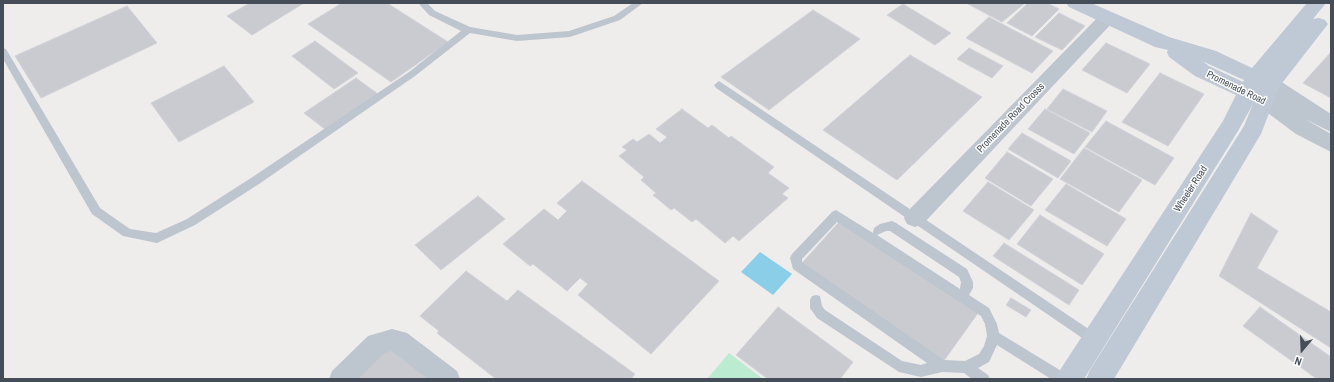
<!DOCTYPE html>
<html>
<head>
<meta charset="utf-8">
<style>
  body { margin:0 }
  #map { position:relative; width:1334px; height:382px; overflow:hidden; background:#efecec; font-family:"Archivo Narrow",sans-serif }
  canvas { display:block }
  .frame { position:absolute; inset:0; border:4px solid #454e58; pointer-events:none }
  .north { position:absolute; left:1282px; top:330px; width:40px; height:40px; -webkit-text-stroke:3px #fff; paint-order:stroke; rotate:199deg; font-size:11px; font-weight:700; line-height:16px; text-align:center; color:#454e58 }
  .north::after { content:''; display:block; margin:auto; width:14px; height:18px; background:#454e58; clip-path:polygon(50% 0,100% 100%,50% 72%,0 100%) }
</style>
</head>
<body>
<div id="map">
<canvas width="1334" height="382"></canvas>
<div class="frame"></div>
<div class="north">N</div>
</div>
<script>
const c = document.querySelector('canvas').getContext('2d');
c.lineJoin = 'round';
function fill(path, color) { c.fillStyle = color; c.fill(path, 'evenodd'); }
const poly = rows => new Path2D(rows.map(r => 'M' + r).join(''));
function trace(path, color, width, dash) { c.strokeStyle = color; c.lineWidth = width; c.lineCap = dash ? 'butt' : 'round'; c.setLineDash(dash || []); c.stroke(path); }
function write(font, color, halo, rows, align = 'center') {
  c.font = font + ' "Archivo Narrow",sans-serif'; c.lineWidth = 3; c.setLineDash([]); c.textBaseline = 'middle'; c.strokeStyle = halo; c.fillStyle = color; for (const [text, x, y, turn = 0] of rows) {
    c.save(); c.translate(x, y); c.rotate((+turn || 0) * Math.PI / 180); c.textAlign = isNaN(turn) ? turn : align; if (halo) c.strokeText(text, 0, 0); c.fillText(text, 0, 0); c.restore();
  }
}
const green = poly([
  [729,353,763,379,707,379]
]);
const water = poly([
  [760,252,792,274,773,295,741,272]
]);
const building = poly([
  [250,3,304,3,252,35,227,16,250,3],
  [342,3,387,3,448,42,391,82,308,24,342,3],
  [966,3,1025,3,1002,22,966,3],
  [1028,3,1047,3,1059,9,1032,36,1007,23,1028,3],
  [903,4,951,33,935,45,887,15,903,4],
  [127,6,157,43,41,98,15,56,127,6],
  [813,10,860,39,769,110,721,77,813,10],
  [1059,13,1085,26,1062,50,1035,37,1059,13],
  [989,17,1053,51,1032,73,966,38,989,17],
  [315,41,358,73,334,89,292,56,315,41],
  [1106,43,1150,64,1127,93,1082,70,1106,43],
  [969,48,1003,66,992,78,957,59,969,48],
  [1331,52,1331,98,1303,83,1331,52],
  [910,55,982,97,897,180,823,130,910,55],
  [224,66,254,102,179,142,151,103,224,66],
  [1160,73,1204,94,1168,146,1122,122,1160,73],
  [356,78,378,94,326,130,304,113,356,78],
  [1063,89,1107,111,1092,132,1047,109,1063,89],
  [682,109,708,128,712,125,729,138,731,136,774,167,768,173,789,188,782,194,788,198,739,241,733,236,725,243,696,219,692,222,674,208,671,210,653,195,656,193,641,180,644,177,619,156,627,150,622,147,633,139,637,142,649,134,660,143,667,137,656,129,682,109],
  [1045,109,1090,133,1074,154,1028,129,1045,109],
  [1106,121,1174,158,1155,185,1085,147,1106,121],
  [1022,133,1071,161,1058,178,1008,149,1022,133],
  [1084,148,1142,180,1119,212,1060,179,1084,148],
  [1007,152,1053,179,1031,206,985,178,1007,152],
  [582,181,719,281,651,354,578,295,588,284,580,278,567,291,533,264,530,266,503,244,544,209,558,220,567,211,557,203,582,181],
  [988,182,1034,210,1009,240,963,211,988,182],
  [1066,184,1126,219,1107,246,1045,210,1066,184],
  [478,196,505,219,441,270,415,245,478,196],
  [1251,213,1278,231,1257,268,1331,312,1331,348,1219,276,1251,213],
  [1040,215,1104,254,1082,285,1017,244,1040,215],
  [839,222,978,313,943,362,802,263,839,222],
  [1004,243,1079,290,1069,305,993,256,1004,243],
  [466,271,507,301,518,290,635,374,631,379,496,379,437,333,439,331,420,316,466,271],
  [1011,298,1031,310,1026,317,1006,305,1011,298],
  [778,307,853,362,840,379,768,379,736,355,778,307],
  [1260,307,1331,357,1331,379,1317,379,1243,326,1260,307],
  [387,346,432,379,354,379,387,346]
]);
const service = poly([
  [418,3,427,3,435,11,470,27,517,35,569,31,614,16,633,3,643,3,620,20,570,37,517,41,470,33,415,76,259,184,195,225,157,243,123,236,92,214,3,59,3,48,6,49,100,208,130,229,156,233,187,219,251,178,409,72,461,31,429,15,418,3],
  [719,81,1099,336,1101,340,1099,344,1095,346,1091,344,716,88,714,85,719,81],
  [836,210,873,233,874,228,880,224,892,221,896,223,967,269,973,282,973,288,969,295,989,308,997,324,999,333,1068,375,1070,379,1051,379,997,345,989,362,978,368,988,375,990,379,972,379,964,373,942,372,921,377,899,372,817,318,810,308,810,300,812,296,816,295,820,296,822,306,825,310,902,361,921,365,927,363,793,269,790,258,792,254,832,212,836,210],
  [837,222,981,316,985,324,987,336,984,346,979,354,965,361,944,360,802,262,802,259,837,222],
  [886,231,890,231,959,277,961,282,960,289,877,235,886,231]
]);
const minor = poly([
  [1107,12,1113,14,1116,18,1113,22,923,224,915,227,907,224,904,218,907,212,1101,14,1107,12],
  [392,329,407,333,457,371,460,379,428,379,392,351,384,353,358,379,329,379,332,371,368,336,392,329]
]);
const tertiary = poly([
  [1270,77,1277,79,1331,114,1331,132,1305,119,1331,134,1331,152,1296,134,1257,105,1254,100,1257,95,1264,93,1271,95,1263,89,1260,84,1263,79,1270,77]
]);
const secondary = poly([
  [1066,3,1091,3,1169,37,1216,51,1252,68,1307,3,1326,3,1313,19,1319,18,1325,20,1328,24,1279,87,1261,134,1114,379,1086,379,1090,370,1244,126,1253,104,1238,131,1084,379,1056,379,1060,370,1223,121,1236,95,1195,76,1169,57,1167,52,1168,50,1155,47,1069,7,1066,3],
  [1201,60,1202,61,1244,80,1243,82,1209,66,1201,60]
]);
const streetNames = [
  ["Promenade Road",1236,88,26],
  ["Promenade Road Crosss",1011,118,-46],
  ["Wheeler Road",1191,189,-57]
];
fill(green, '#bbecd1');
fill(water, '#8acee7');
fill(building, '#c9cbd1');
trace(building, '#d0d2d8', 1);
fill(service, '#bdc5ce');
fill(minor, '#bdc5ce');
fill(tertiary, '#bdc5ce');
fill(secondary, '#bfc8d5');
write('10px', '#454e58', '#fff', streetNames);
</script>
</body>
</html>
